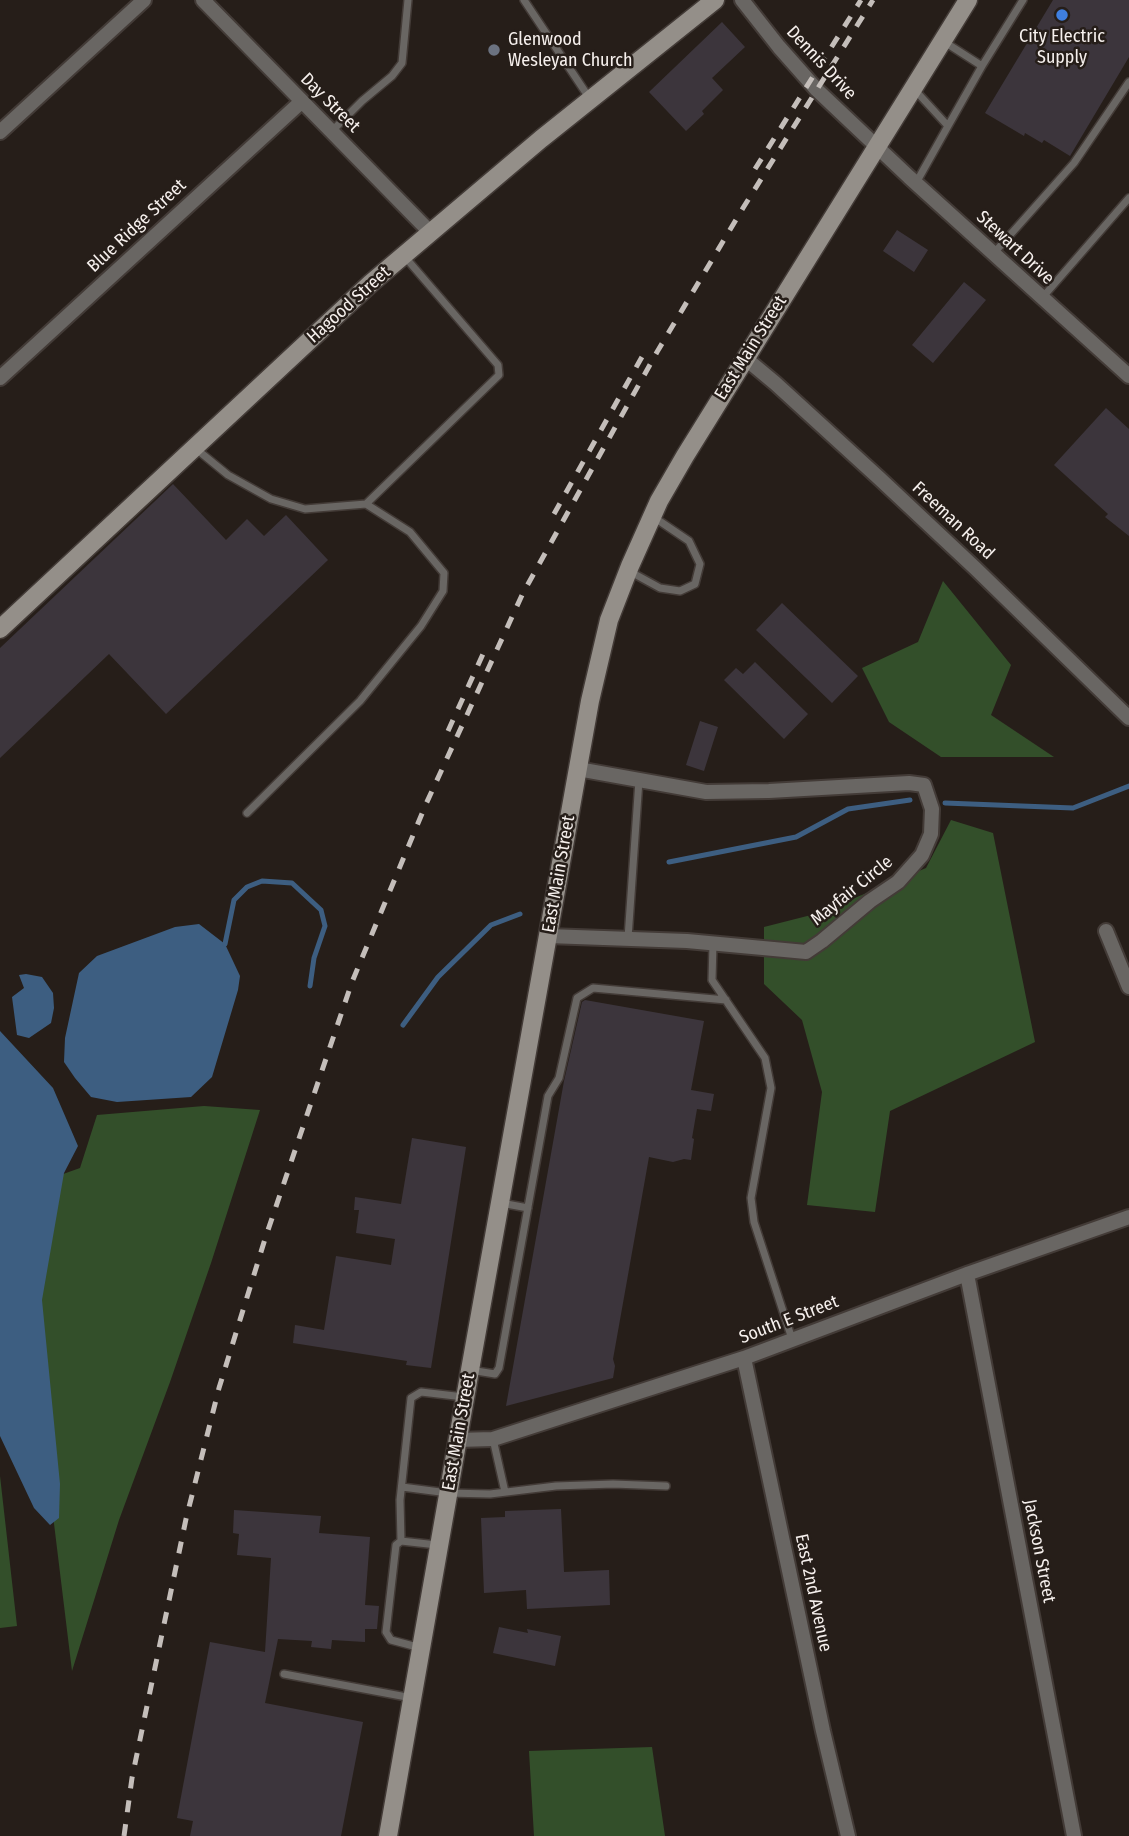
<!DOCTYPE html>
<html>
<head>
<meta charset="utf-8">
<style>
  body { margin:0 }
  canvas { display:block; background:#261e19 }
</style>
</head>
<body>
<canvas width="1129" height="1836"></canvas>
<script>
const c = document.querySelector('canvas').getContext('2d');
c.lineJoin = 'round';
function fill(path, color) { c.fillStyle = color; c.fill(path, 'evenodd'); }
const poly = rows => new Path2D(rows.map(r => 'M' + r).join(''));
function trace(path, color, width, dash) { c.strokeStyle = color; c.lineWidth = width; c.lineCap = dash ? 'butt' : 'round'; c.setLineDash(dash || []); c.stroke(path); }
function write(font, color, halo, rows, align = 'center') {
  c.font = font + ' "Fira Sans Condensed",sans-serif'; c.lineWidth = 5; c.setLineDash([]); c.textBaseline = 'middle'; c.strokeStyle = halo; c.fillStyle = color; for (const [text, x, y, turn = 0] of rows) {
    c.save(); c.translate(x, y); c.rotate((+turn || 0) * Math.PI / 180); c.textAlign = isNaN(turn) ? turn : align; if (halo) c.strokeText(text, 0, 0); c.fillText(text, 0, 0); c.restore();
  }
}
const forest = poly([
  [943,581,1011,665,991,715,1054,757,941,757,889,722,862,668,918,642],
  [951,820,993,833,1035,1042,890,1111,875,1212,807,1205,822,1092,802,1020,764,984,764,927,819,913,926,868],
  [204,1106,260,1110,211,1263,170,1382,119,1520,72,1671,46,1458,38,1183,80,1168,97,1115],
  [0,1476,17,1626,0,1628],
  [652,1747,665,1836,534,1836,529,1751]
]);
const water = poly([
  [199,924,225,944,240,976,238,990,212,1077,191,1097,117,1102,91,1097,75,1078,64,1062,65,1038,79,973,97,956,175,927],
  [26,974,42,977,53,993,54,1008,51,1023,29,1038,17,1035,12,997,24,988,19,975],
  [0,1031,53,1088,78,1146,64,1173,42,1300,60,1484,59,1518,50,1525,34,1508,0,1436]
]);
const stream = poly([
  [945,803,1073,808,1129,786],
  [669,862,796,837,848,809,910,800],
  [225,944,234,900,247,887,262,881,292,883,321,910,325,926,314,958,310,986],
  [403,1025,438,977,491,925,520,914]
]);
const building = poly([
  [1053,0,1129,0,1129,57,1070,156,1044,140,1042,143,1025,133,1024,136,985,113],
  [722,22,745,47,712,78,723,90,702,111,704,114,686,131,649,92],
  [897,230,928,250,914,272,883,251],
  [964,282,986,300,933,363,912,345],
  [1106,408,1129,429,1129,536,1105,517,1108,514,1054,465],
  [173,484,226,540,247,519,264,536,286,515,328,560,166,714,109,654,0,758,0,648],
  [782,603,858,676,832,703,756,630],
  [755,662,808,714,784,739,724,680,736,668,743,674],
  [700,721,718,727,704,771,686,765],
  [585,1000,704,1021,691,1090,714,1094,711,1111,697,1109,692,1138,694,1139,691,1160,684,1159,673,1162,649,1157,613,1359,615,1366,613,1378,506,1406,564,1081,582,1002],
  [412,1138,466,1147,431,1368,406,1365,407,1361,293,1343,295,1325,324,1330,336,1256,391,1265,395,1239,356,1233,359,1210,354,1210,355,1197,401,1204],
  [561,1509,564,1572,609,1570,610,1605,527,1609,526,1590,484,1593,481,1518,505,1517,505,1511],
  [234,1510,321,1516,319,1533,370,1537,365,1605,379,1606,377,1629,365,1629,365,1642,332,1640,331,1649,311,1647,312,1641,278,1639,265,1703,363,1722,341,1836,190,1836,193,1821,177,1818,210,1642,265,1652,271,1558,237,1555,239,1534,233,1533],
  [499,1627,528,1633,527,1629,561,1636,555,1666,493,1653]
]);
const lane = poly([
  [524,0,590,99],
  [943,41,982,66,1023,0],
  [914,89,948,126,982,66],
  [332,131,362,101,392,76,402,63,408,0],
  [916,183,948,126],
  [994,253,1074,163,1129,82],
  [1042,298,1129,198],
  [195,448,228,475,271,499,305,509,366,504,410,532,444,573,443,591,421,626,360,701,247,813],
  [366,504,499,375,498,365,405,257],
  [629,571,660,588,680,591,695,584,700,564,689,541,652,516],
  [628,938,639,780],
  [713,944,712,980,765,1058,771,1088,751,1198,754,1222,792,1339],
  [501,1203,528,1208],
  [470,1370,495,1374,499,1368,548,1096,559,1078,577,998,593,988,726,1000],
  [493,1439,505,1492],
  [402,1487,448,1493,490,1494,556,1486,613,1484,666,1486],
  [401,1541,400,1500,411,1398,421,1392,464,1397],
  [421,1648,391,1640,386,1632,396,1545,401,1541,437,1545],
  [284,1674,412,1698]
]);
const street = poly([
  [203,0,430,232],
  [742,0,779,47,817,90,909,177,1129,376],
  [0,132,144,0],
  [745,358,775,383,879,478,975,568,1129,718],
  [0,378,301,102],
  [1106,931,1129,987],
  [548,936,687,941,806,952,822,941,870,901,898,882,922,855,931,834,932,809,924,785,909,783,769,791,706,792,578,769],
  [967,1274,1074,1836],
  [744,1358,823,1731,848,1836],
  [457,1440,493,1439,744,1358,967,1274,1129,1217]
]);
const secondary = poly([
  [0,629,371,283,541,139,715,0],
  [388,1836,470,1370,590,701,609,620,630,566,659,501,685,456,968,0]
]);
const rail = poly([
  [755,169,861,0],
  [554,514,643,355],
  [448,731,483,654],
  [124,1836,132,1778,186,1519,219,1388,265,1239,352,982,426,804,523,593,657,352,743,208,873,0]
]);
const markers = [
  [1062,15,7,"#3f7fe0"],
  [494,50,7,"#6b7280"]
];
const poiNames = [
  ["City Electric",1062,37],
  ["Supply",1062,58],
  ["Glenwood",508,40,"left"],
  ["Wesleyan Church",508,61,"left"]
];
const streetNames = [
  ["Dennis Drive",821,63,47],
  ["Day Street",330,103,45],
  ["Blue Ridge Street",137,226,-43],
  ["Stewart Drive",1015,248,43],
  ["Hagood Street",349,305,-42],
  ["East Main Street",751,348,-58],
  ["Freeman Road",953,521,43],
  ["East Main Street",559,874,-80],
  ["Mayfair Circle",852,891,-39],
  ["South E Street",789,1320,-21],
  ["East Main Street",459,1432,-80],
  ["Jackson Street",1039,1551,79],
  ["East 2nd Avenue",813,1593,78]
];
fill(forest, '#334f2a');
fill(water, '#3d5e81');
trace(stream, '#3d5e81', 5);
fill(building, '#3c353c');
trace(lane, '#433b37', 10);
trace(street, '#433b37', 18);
trace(secondary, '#433b37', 21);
trace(lane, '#696663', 7);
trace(street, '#696663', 14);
trace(secondary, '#948f89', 18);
trace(rail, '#c4beba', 5, [12, 12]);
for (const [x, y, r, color] of markers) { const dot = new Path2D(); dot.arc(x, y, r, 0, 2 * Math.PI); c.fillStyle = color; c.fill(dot); trace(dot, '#261e19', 2.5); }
write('18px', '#f6f0ed', '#261e19', poiNames);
write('18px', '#f6f0ed', '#261e19', streetNames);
</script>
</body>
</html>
